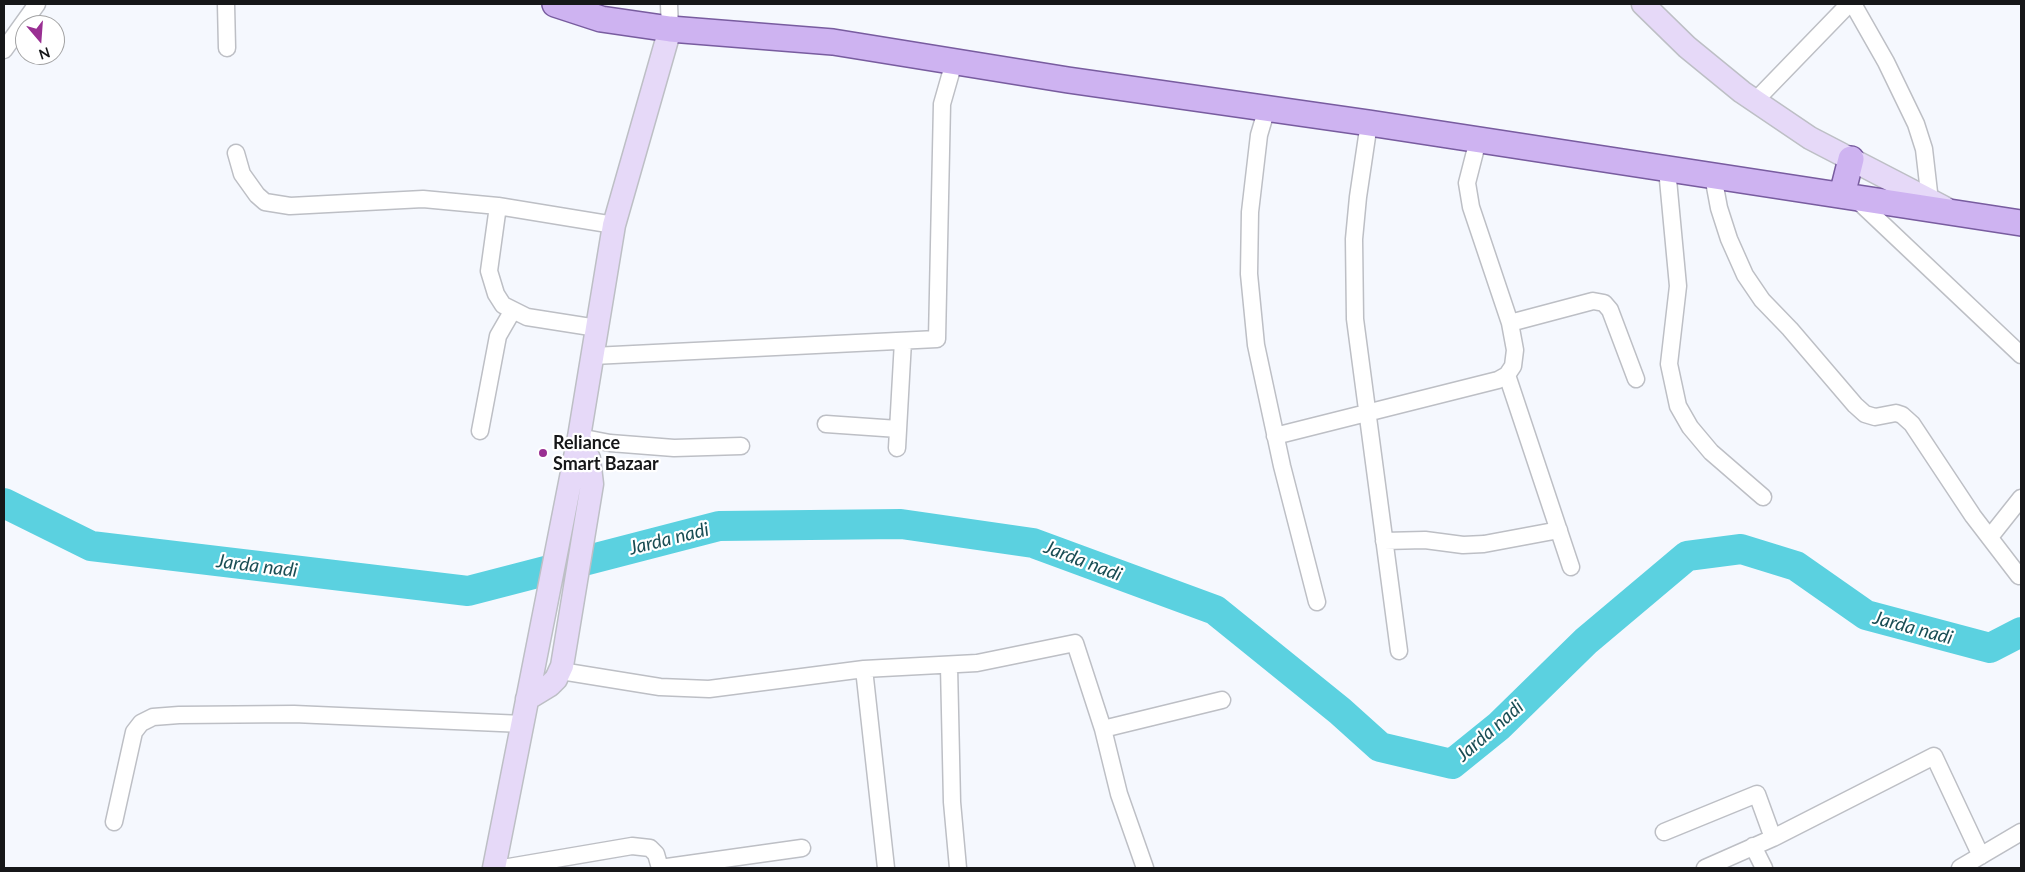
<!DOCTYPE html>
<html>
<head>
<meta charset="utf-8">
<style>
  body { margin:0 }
  #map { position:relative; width:2025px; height:872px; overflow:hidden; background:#f5f8fe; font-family:Lato,sans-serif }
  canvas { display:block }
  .frame { position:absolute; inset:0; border:5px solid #161719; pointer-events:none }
  .north { position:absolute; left:15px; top:15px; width:50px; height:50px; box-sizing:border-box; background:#fff; border:1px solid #a2a2a3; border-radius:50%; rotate:162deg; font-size:14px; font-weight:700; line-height:20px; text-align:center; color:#161719 }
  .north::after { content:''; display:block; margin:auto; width:18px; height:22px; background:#992f92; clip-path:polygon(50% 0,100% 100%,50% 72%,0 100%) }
</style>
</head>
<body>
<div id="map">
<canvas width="2025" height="872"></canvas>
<div class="frame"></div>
<div class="north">N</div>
</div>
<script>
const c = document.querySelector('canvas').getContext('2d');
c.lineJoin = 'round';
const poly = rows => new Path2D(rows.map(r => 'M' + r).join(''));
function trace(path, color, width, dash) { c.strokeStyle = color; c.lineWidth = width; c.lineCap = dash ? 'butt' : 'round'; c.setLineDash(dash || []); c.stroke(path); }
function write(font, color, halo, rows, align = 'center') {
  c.font = font + ' Lato,sans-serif'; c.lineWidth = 4.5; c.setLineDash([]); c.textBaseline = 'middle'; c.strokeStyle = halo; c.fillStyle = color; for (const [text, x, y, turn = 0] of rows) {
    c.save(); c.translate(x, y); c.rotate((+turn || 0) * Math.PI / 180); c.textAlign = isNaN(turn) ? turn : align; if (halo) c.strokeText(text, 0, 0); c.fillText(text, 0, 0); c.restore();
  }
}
const river = poly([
  [4,503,91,546,468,591,719,526,901,524,1033,543,1215,610,1340,711,1380,747,1452,764,1499,726,1586,641,1687,556,1741,549,1796,566,1866,615,1990,648,2021,632]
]);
const street = poly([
  [226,4,227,48],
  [669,4,670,29],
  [1853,4,1886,62,1916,124,1924,149,1930,201],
  [4,50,37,4],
  [1755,101,1849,4],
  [1267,108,1259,135,1250,212,1249,274,1256,345,1282,466,1317,602],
  [1369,123,1358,197,1354,239,1355,319,1399,651],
  [236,153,242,174,257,195,265,202,290,206,423,199,498,206,614,225],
  [1667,169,1678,286,1669,364,1678,406,1690,427,1711,452,1763,497],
  [1713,176,1719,208,1729,239,1745,275,1762,300,1790,329,1855,405,1865,414,1875,417,1896,413,1902,415,1912,424,1973,516,2019,576],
  [1856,199,2021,355],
  [498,206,489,271,496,294,503,305,527,317,597,328],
  [1510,323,1593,301,1604,303,1610,310,1636,379],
  [593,356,937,339,942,104,954,62],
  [1507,375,1571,567],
  [826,424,898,429],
  [480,431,498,336,513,310],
  [1275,436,1498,380,1507,375,1513,366,1515,350,1510,323,1471,207,1467,183,1478,140],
  [579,437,610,443,674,448,741,446],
  [897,448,903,341],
  [1990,537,2021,498],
  [1384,541,1425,540,1463,545,1484,544,1559,530],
  [949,666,952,802,958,868],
  [864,669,886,868],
  [561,671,660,687,709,689,864,669,977,663,1075,643,1103,729,1119,794,1145,868],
  [1103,729,1222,700],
  [114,822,134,732,141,723,153,717,179,715,294,714,523,724],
  [1664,832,1757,794,1773,838],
  [1753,846,1764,868],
  [503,868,632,846,650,848,656,854,660,868],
  [660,868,802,848],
  [1705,868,1773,838,1934,756,1981,856],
  [1960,868,2021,832]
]);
const secondary = poly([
  [1643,4,1687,47,1742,92,1810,138,1945,208],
  [527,699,550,685,556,679,562,666,592,484,589,459,579,437],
  [494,868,579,437,614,225,670,29]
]);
const primary = poly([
  [555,4,601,19,670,29,833,42,1068,80,1369,123,2021,223],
  [1842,195,1851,159]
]);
const markers = [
  [543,453,5,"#992f92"]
];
const poiNames = [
  ["Reliance",553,443],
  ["Smart Bazaar",553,464]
];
const waterNames = [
  ["Jarda nadi",669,539,-14],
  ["Jarda nadi",1083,561,21],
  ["Jarda nadi",257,566,7],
  ["Jarda nadi",1913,628,15],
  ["Jarda nadi",1490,731,-41]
];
trace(river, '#5bd1e0', 30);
trace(street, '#bdbfc5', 19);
trace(secondary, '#bdbfc5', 25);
trace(primary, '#785c9f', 28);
trace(street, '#fff', 16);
trace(secondary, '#e6d9f8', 22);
trace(primary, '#ceb3f1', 25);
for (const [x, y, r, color] of markers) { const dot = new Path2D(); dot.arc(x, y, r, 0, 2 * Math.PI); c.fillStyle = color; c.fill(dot); trace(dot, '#fff', 2); }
write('bold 18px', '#161719', '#fff', poiNames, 'left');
write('italic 19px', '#194d54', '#fff', waterNames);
</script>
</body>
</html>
